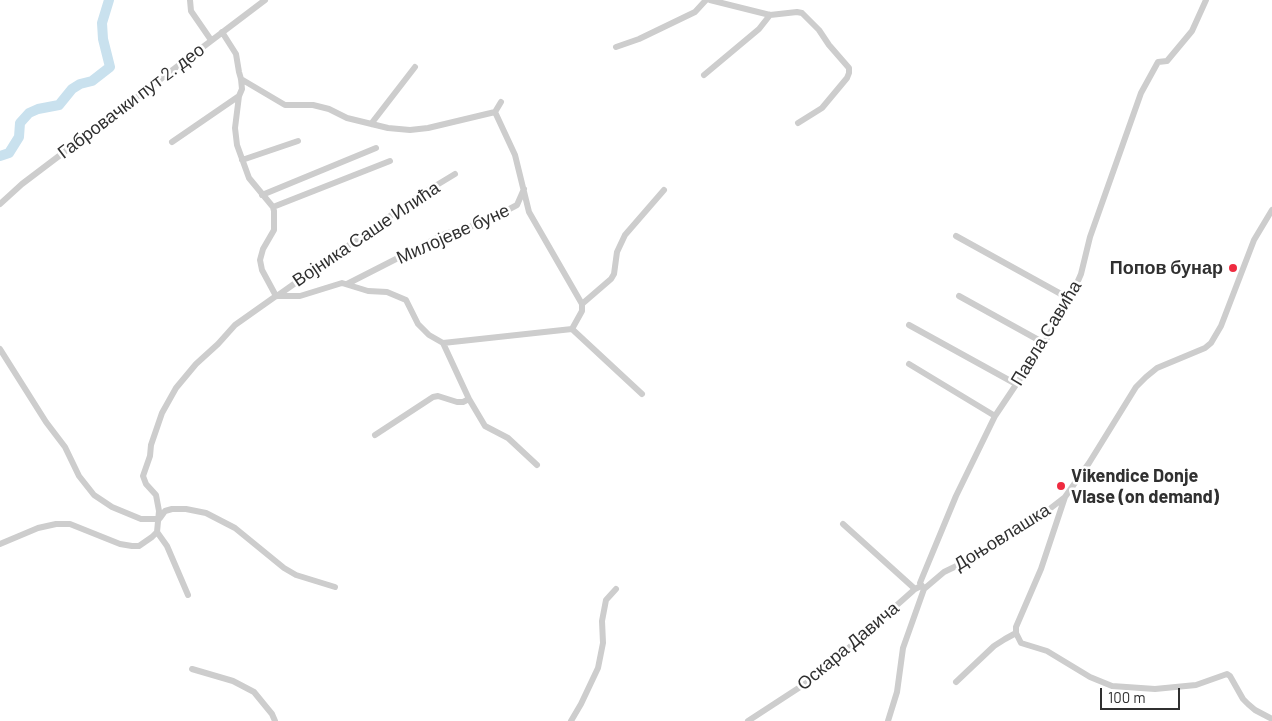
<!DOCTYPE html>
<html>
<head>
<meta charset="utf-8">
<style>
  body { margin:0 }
  #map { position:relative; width:1272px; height:721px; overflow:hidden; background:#fff; font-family:Barlow,sans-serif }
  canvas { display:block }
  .scale { position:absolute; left:1100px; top:688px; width:80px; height:22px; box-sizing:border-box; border:2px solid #303030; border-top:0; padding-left:6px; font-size:15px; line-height:18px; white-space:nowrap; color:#303030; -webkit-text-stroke:4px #fff; paint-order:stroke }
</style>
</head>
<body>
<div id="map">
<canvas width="1272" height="721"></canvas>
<div class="scale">100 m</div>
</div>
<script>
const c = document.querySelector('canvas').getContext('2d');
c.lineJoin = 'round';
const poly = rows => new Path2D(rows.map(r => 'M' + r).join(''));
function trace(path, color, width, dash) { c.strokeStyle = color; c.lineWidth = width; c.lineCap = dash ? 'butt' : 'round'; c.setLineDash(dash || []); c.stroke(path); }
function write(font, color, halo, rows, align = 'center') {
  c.font = font + ' Barlow,sans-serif'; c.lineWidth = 5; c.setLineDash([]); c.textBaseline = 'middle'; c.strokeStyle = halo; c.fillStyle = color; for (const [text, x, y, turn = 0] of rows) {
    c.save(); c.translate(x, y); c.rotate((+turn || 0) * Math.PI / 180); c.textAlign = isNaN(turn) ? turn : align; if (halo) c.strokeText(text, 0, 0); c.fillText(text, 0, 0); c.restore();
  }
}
const river = poly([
  [0,156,9,153,19,137,20,123,29,113,38,109,59,105,72,89,80,84,92,81,110,67,103,39,102,23,109,0]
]);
const minor = poly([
  [190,0,191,11,211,40],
  [710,0,770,15,797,12,802,13,819,30,829,45,849,68,849,73,847,78,822,108,798,123],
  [222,32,236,54,239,72,241,79,242,89,239,96,235,128,237,145,249,178,273,207,274,211,274,230,263,249,260,260,262,270,276,296],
  [616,47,639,39,695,12,706,0],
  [704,75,759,29,770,15],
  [241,79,285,105,313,105,329,109,347,118,388,128,410,130,428,128,495,112],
  [501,102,495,112,515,155,529,212,582,304,582,311,572,329],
  [371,124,415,67],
  [172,142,239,96],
  [242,160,298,141],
  [262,195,376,148],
  [0,204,22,184,265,0],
  [273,207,390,161],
  [956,236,1070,299],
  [347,284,445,234,483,223,517,205,524,189],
  [276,296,300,296,342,283,368,291,387,292,406,300,418,324,429,335,443,343,572,329],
  [277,296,417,197,455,174],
  [959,296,1044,343],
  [582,304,611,279,614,274,617,252,625,235,664,190],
  [909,325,1016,384],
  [572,329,642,394],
  [443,343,469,399,485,426,508,438,537,465],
  [0,349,46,422,65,447,79,476,94,495,112,507,141,519,159,519],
  [909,364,995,416],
  [375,435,433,397,438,396,457,402,463,402,469,399],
  [1065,497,1041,569,1016,627,1016,633,1021,643,1047,651,1090,677,1112,686,1155,689,1196,685,1227,674,1230,676,1243,699,1248,704,1255,710,1272,719],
  [160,518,165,511,172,509,186,509,206,513,235,528,284,568,296,575,335,587],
  [843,524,915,589],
  [157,532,167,546,188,595],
  [0,544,38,528,56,524,70,524,120,544,132,546,139,546,152,537,157,532,159,511,156,495,146,484,143,476,150,456,151,445,162,413,176,388,196,364,218,344,235,325,276,296],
  [924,589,920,583,922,578,956,496,995,416,1044,343,1070,299,1081,274,1090,237,1141,93,1158,62,1167,61,1192,31,1206,0],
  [192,669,233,681,254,692,272,714,275,721],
  [956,682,994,646,1005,639,1016,633],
  [571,721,581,704,598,668,603,643,602,621,606,600,616,589],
  [748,721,817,676,915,589,921,586],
  [888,721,897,692,903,648,924,589,944,572,973,558,1038,518,1065,497,1089,463,1136,387,1146,377,1157,368,1205,348,1211,343,1221,326,1254,240,1272,210]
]);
const markers = [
  [1233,268,5,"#ef2b40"],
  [1061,486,5,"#ef2b40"]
];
const streetNames = [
  ["Габровачки пут 2. део",131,101,-37],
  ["Војника Саше Илића",366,234,-34],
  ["Милојеве буне",453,234,-24],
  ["Павла Савића",1046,333,-59],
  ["Доњовлашка",1002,537,-32],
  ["Оскара Давича",848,646,-40]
];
const poiNames = [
  ["Попов бунар",1223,268],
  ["Vikendice Donje",1071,476,"left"],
  ["Vlase (on demand)",1071,497,"left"]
];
trace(river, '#c9e1ee', 10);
trace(minor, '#cdcdcd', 6);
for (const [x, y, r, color] of markers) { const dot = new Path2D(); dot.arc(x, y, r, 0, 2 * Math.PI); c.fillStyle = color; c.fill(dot); trace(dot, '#fff', 2); }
write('18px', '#303030', '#fff', streetNames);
write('bold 18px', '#303030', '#fff', poiNames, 'right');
</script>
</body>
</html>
